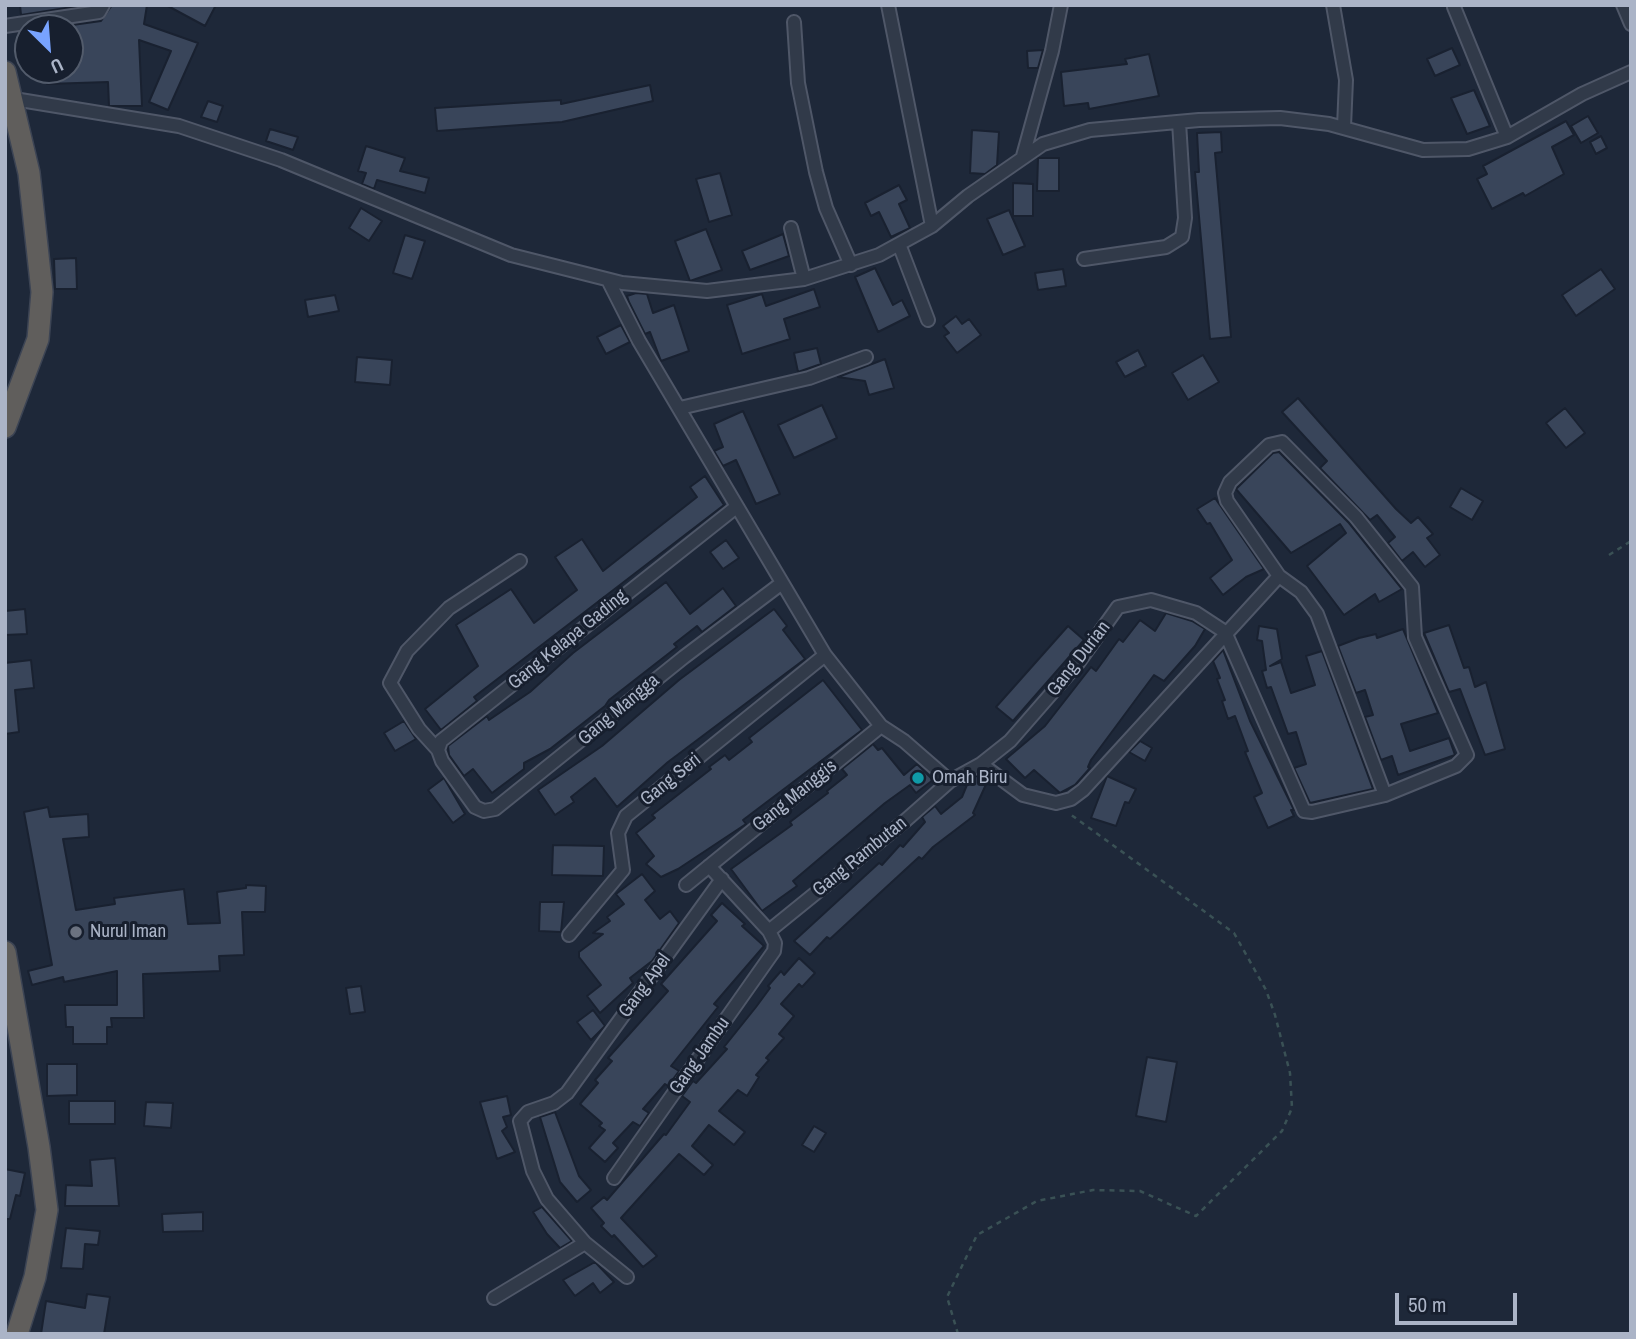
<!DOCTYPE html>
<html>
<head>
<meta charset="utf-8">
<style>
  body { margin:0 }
  #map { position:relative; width:1636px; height:1339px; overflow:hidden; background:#1e2839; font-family:"Archivo Narrow",sans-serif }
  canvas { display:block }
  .frame { position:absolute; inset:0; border:7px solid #abb4c7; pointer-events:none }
  .north { position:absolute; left:14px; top:14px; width:70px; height:70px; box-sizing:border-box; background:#171f2e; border:2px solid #525b6b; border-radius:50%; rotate:155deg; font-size:19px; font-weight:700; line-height:28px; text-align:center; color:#abb4c7 }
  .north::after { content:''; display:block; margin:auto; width:24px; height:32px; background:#78a3ff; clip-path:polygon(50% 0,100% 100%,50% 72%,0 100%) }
  .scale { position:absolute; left:1395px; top:1293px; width:122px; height:32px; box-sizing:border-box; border:4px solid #abb4c7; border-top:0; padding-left:9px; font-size:21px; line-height:24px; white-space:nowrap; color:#abb4c7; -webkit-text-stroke:5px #171f2e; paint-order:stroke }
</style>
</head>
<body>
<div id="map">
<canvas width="1636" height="1339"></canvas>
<div class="frame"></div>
<div class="north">U</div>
<div class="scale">50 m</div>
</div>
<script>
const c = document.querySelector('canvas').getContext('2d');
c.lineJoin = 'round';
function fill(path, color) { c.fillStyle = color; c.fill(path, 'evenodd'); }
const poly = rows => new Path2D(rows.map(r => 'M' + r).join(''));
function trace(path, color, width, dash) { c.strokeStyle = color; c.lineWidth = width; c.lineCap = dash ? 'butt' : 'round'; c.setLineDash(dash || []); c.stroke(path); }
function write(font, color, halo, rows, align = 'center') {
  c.font = font + ' "Archivo Narrow",sans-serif'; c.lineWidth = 6; c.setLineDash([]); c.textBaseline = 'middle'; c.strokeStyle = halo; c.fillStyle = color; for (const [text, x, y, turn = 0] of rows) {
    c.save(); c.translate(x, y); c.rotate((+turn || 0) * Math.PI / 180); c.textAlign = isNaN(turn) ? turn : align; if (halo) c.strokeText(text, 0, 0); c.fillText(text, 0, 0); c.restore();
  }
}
const building = poly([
  [20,5,85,5,21,15,20,5],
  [112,5,147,5,144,24,198,43,168,110,149,102,171,51,139,40,142,106,109,106,108,82,47,84,47,70,70,70,70,28,51,28,101,21,112,5],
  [166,5,216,5,205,26,166,5],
  [1452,48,1460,65,1435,76,1427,59,1452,48],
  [1043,50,1038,68,1028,68,1027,51,1043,50],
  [1149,54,1159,96,1089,109,1088,103,1064,106,1061,72,1127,64,1125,59,1149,54],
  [650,85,653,101,562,122,437,131,435,108,561,100,561,104,650,85],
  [1474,90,1490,126,1467,134,1451,98,1474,90],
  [208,101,223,106,217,122,201,117,208,101],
  [1588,116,1598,133,1581,143,1571,126,1588,116],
  [1566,121,1574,135,1552,147,1564,174,1525,196,1523,193,1492,209,1477,179,1487,174,1483,166,1566,121],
  [270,129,298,137,293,150,266,141,270,129],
  [972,130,999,132,997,165,985,174,970,173,972,130],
  [1221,132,1222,152,1215,153,1231,337,1210,339,1195,172,1199,172,1197,133,1221,132],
  [1601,136,1607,148,1596,154,1590,142,1601,136],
  [366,146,405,158,400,171,429,178,425,193,377,180,374,189,362,184,366,173,358,171,366,146],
  [1038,158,1059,158,1059,191,1037,191,1038,158],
  [720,173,732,215,709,222,696,179,720,173],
  [1013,183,1033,184,1033,216,1013,216,1013,183],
  [899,185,907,200,899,204,910,228,891,237,879,212,871,216,865,203,899,185],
  [361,208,382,221,369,241,349,228,361,208],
  [1009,210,1025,246,1003,255,987,219,1009,210],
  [706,229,722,270,690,281,675,241,706,229],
  [783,234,789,256,750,270,742,251,783,234],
  [405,235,425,241,412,279,393,273,405,235],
  [76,258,77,289,55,289,54,259,76,258],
  [875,268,893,305,902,300,910,316,878,332,855,277,875,268],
  [1063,269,1066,286,1038,290,1035,273,1063,269],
  [1601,269,1615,289,1576,316,1562,295,1601,269],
  [814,289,820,307,784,319,790,339,742,354,727,305,762,294,766,306,814,289],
  [636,293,647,294,653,313,674,305,689,351,661,361,650,332,645,334,629,302,627,296,636,293],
  [335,295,339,311,308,317,305,300,335,295],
  [956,316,962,324,969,319,981,335,957,353,944,336,949,333,943,326,956,316],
  [621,325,630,342,606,354,597,337,621,325],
  [817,348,821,364,798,372,794,353,817,348],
  [1138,350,1146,366,1125,377,1116,362,1138,350],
  [1203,355,1219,382,1188,400,1172,373,1203,355],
  [357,357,392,360,390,385,355,382,357,357],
  [885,359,894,388,869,395,865,381,838,377,885,359],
  [1298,398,1396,509,1411,523,1418,517,1433,534,1427,538,1440,555,1425,567,1413,552,1402,561,1388,543,1395,537,1377,515,1370,520,1320,468,1327,461,1282,412,1298,398],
  [822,405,837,438,794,458,778,425,822,405],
  [1565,408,1585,433,1566,448,1546,423,1565,408],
  [743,411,780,494,756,504,736,460,723,466,714,451,723,447,714,424,743,411],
  [1279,452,1349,523,1402,589,1379,602,1375,594,1344,615,1307,566,1346,533,1340,524,1291,553,1236,489,1273,453,1279,452],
  [705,476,724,505,474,697,477,701,441,730,425,709,478,666,456,625,511,589,534,623,577,590,555,557,582,539,603,571,697,497,690,487,705,476],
  [1461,488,1483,501,1472,520,1450,507,1461,488],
  [1215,498,1264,569,1246,577,1223,595,1210,578,1232,560,1210,523,1207,524,1197,509,1215,498],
  [726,540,739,558,723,569,710,552,726,540],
  [666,582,690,614,723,588,736,606,702,632,697,626,674,644,677,647,609,700,605,706,550,749,524,763,524,769,492,793,473,769,464,776,449,755,448,746,487,716,489,720,530,692,573,653,666,582],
  [25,609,27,634,5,635,5,611,25,609],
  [774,609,787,626,783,630,805,659,668,762,617,807,595,778,571,797,574,802,555,815,538,790,602,746,679,680,774,609],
  [1166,613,1192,621,1205,629,1195,646,1164,681,1154,675,1091,760,1088,767,1090,768,1075,785,1060,793,1034,770,1025,778,1006,759,1045,726,1091,667,1096,671,1119,639,1123,642,1140,620,1155,631,1166,613],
  [1449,625,1464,668,1469,667,1475,687,1486,682,1505,749,1485,755,1460,689,1449,692,1424,633,1449,625],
  [1068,626,1084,640,1013,721,996,707,1068,626],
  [1259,626,1277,629,1282,659,1270,666,1281,662,1291,693,1315,685,1306,656,1322,651,1373,789,1310,803,1294,768,1306,764,1296,732,1288,734,1271,687,1267,688,1262,671,1266,670,1262,641,1257,640,1259,626],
  [1403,629,1438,713,1401,724,1410,751,1449,738,1455,755,1398,775,1392,756,1381,760,1365,717,1373,715,1365,690,1356,693,1338,646,1359,638,1376,634,1377,638,1403,629],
  [1223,650,1250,721,1294,810,1291,810,1294,816,1268,828,1254,797,1262,793,1245,752,1248,751,1235,716,1228,719,1222,701,1225,700,1217,679,1220,678,1213,661,1223,650],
  [31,660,34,688,15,690,19,732,5,734,5,663,31,660],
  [823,680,862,730,743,820,746,824,678,869,661,877,646,864,654,856,636,833,655,818,652,815,711,769,709,767,725,755,729,760,752,742,749,738,823,680],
  [404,721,416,739,395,751,384,733,404,721],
  [1140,741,1152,748,1145,761,1129,752,1140,741],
  [873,744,878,750,882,748,904,775,917,764,933,780,916,793,910,785,885,803,793,881,797,886,762,911,731,869,792,825,790,822,828,793,827,791,847,775,842,769,873,744],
  [980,774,988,780,973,813,975,815,933,847,922,859,919,857,830,939,827,937,810,955,794,941,879,863,882,865,900,845,903,847,925,822,922,817,935,806,941,814,962,797,969,780,980,774],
  [1107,776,1136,789,1129,803,1125,802,1116,826,1091,818,1107,776],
  [444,778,465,814,453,823,428,790,444,778],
  [48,807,50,817,88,814,89,837,63,839,76,910,115,904,114,898,184,889,188,924,220,923,217,892,246,888,246,885,266,886,265,912,242,912,244,955,219,956,220,971,143,974,144,1018,111,1018,112,1027,107,1027,107,1044,73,1044,73,1027,66,1027,65,1005,117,1005,117,971,64,982,63,977,32,985,28,971,52,965,24,812,48,807],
  [553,845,604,846,603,876,552,875,553,845],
  [642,874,655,891,645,900,660,919,670,911,679,923,652,961,630,978,633,983,600,1013,587,996,601,985,579,957,579,952,603,934,593,933,610,921,607,917,624,904,616,894,642,874],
  [540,902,564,902,561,932,539,931,540,902],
  [722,903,745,924,742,926,764,946,714,1004,718,1007,671,1066,679,1071,668,1086,665,1084,643,1109,649,1113,640,1126,633,1122,613,1143,618,1148,605,1162,589,1148,605,1130,599,1126,602,1123,580,1104,598,1083,595,1080,612,1061,608,1058,668,991,661,984,717,921,711,915,722,903],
  [799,958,815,973,802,987,799,984,781,1004,794,1016,779,1034,784,1038,766,1058,769,1060,756,1075,759,1077,747,1096,738,1090,719,1111,745,1132,734,1145,709,1125,692,1146,713,1165,704,1175,679,1154,621,1218,657,1256,643,1267,614,1235,612,1237,601,1226,604,1223,591,1208,604,1197,607,1200,664,1134,666,1135,690,1102,682,1096,693,1081,696,1083,727,1049,724,1047,756,1007,770,988,768,986,781,971,784,975,799,958],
  [361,986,365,1012,350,1014,346,988,361,986],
  [593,1010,605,1026,591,1040,577,1022,593,1010],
  [1147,1057,1177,1062,1166,1122,1136,1116,1147,1057],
  [47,1064,77,1064,77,1095,47,1096,47,1064],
  [507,1096,511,1115,503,1117,507,1127,502,1131,515,1152,497,1159,480,1102,507,1096],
  [69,1101,115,1101,115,1124,69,1124,69,1101],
  [146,1102,173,1103,171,1128,144,1126,146,1102],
  [555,1112,579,1176,591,1190,577,1202,560,1182,540,1117,555,1112],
  [814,1126,826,1133,814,1152,802,1145,814,1126],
  [115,1158,119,1206,65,1206,66,1185,92,1186,90,1160,115,1158],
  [5,1169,25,1173,20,1196,16,1195,10,1219,5,1219,5,1169],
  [542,1207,572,1241,560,1248,547,1234,533,1212,542,1207],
  [203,1212,203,1231,163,1232,162,1214,203,1212],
  [66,1228,100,1231,98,1245,85,1244,83,1269,61,1268,66,1228],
  [595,1262,614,1282,600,1293,593,1283,575,1296,563,1280,595,1262],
  [87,1294,110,1297,104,1334,41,1334,46,1301,85,1308,87,1294]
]);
const path = poly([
  [1609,555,1631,541],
  [958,1334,947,1297,977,1235,1037,1201,1093,1190,1140,1191,1196,1216,1282,1131,1292,1108,1290,1073,1275,1015,1266,990,1234,933,1070,814]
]);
const minor = poly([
  [888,5,932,226],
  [1333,5,1346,80,1344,127],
  [1623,5,1631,24],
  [1454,7,1507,137],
  [794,22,798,83,816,172,826,208,851,265],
  [5,26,99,12,103,5],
  [14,99,179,126,281,160,511,255,622,283,707,291,804,279,879,255,932,226,968,196,1043,144,1090,130,1199,120,1280,118,1329,124,1423,150,1468,149,1507,137,1582,94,1631,72],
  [1023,156,1052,51,1061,5],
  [791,228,804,279],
  [899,244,928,320],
  [1084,259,1166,247,1182,237,1185,218,1179,122],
  [608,280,639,341,825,655,881,726,904,741,950,781],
  [680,408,809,378,866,357],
  [735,508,441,741,438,750,442,761,475,807,484,811,495,809,684,657,782,583],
  [1225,632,1304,811,1312,812,1385,795,1456,766,1467,755,1415,637,1412,587,1356,517,1282,442,1269,445,1230,482,1225,493,1227,501,1279,576,1301,592,1317,614,1385,795],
  [438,750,419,729,390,683,407,651,449,608,520,561],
  [981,764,1023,795,1056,803,1071,799,1083,790,1279,576],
  [686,885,881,726],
  [769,931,906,820,950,781,981,764,1010,741,1078,663,1118,607,1151,600,1196,613,1225,632],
  [569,935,623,870,618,833,626,816,825,655],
  [614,1178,774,951,775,943,769,931,709,866],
  [627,1277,585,1243,547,1199,533,1171,520,1121,528,1112,554,1103,567,1093,722,879],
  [494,1298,585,1243]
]);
const trunk = poly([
  [5,72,29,173,42,292,38,339,5,427],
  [5,952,39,1147,47,1210,35,1277,17,1334]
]);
const markers = [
  [918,778,7,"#0f9aa8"],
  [76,932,7,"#6b7280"]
];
const streetNames = [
  ["Gang Kelapa Gading",568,640,-39],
  ["Gang Durian",1079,659,-52],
  ["Gang Mangga",619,710,-40],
  ["Gang Seri",671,780,-39],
  ["Gang Manggis",795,796,-39],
  ["Gang Rambutan",860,857,-39],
  ["Gang Apel",645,986,-54],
  ["Gang Jambu",700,1056,-55]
];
const poiNames = [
  ["Omah Biru",932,778],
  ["Nurul Iman",90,932]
];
fill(building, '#39455a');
trace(building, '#192130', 2);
trace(minor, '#4f5768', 16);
trace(trunk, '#3c4454', 24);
trace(path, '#3a5155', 2.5, [5, 5]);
trace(minor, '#313a49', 12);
trace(trunk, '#605e5c', 21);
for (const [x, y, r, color] of markers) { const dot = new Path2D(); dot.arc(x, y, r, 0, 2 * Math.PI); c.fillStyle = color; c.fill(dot); trace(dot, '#171f2e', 2.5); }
write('19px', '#abb4c7', '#171f2e', streetNames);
write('19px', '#abb4c7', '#171f2e', poiNames, 'left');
</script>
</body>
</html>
